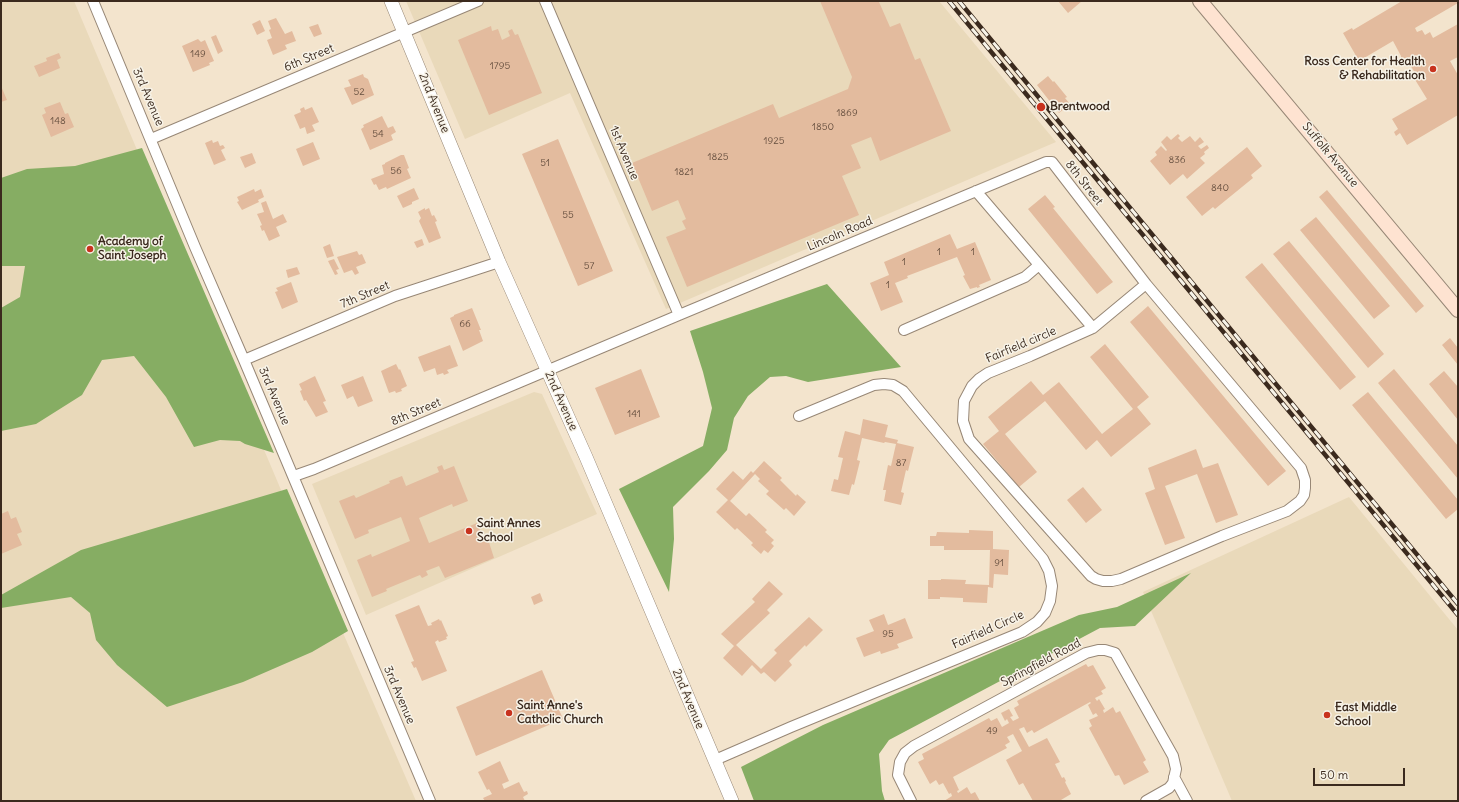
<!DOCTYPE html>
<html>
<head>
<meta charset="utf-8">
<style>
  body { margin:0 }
  #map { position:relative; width:1459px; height:802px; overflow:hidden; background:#f3e4cd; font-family:Delius,sans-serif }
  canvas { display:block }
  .frame { position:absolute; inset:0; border:2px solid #3b2a1e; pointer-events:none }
  .scale { position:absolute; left:1313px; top:768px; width:92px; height:18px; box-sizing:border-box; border:2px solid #3b2a1e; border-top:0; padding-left:5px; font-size:12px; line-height:14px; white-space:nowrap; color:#3b2a1e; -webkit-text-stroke:3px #f7f3e8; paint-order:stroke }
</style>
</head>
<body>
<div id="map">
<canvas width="1459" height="802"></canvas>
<div class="frame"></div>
<div class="scale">50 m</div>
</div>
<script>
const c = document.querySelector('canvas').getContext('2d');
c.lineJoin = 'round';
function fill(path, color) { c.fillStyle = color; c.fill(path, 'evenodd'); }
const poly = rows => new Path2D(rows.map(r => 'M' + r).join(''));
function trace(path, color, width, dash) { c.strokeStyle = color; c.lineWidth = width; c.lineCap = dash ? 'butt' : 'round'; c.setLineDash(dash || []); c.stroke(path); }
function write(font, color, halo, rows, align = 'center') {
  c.font = font + ' Delius,sans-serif'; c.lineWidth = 3; c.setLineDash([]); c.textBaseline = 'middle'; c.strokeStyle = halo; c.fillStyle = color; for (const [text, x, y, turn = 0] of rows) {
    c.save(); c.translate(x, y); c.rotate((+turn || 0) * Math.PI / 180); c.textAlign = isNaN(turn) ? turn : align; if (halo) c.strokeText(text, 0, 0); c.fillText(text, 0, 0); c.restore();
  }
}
const built = poly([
  [1,1,74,1,284,497,416,801,1,801],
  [406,1,939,1,1056,142,666,309,570,93,465,139],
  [534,392,542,394,597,514,366,615,312,484],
  [1349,497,1458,630,1458,801,1232,801,1143,592]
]);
const forest = poly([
  [142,148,274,453,245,444,240,441,220,440,194,447,166,397,134,356,102,360,82,395,36,424,1,431,1,308,20,297,25,266,1,266,1,178,27,169,75,166],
  [827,284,901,367,808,382,786,376,770,377,748,396,734,418,727,450,709,471,673,507,674,539,669,592,619,489,703,446,712,408,703,372,690,331],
  [287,489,348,631,312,652,243,682,167,707,117,665,96,640,90,613,71,597,1,608,1,595,81,550],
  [1191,573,1135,626,1100,628,889,740,879,754,882,791,885,801,754,801,741,767,823,725,1079,615,1117,607]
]);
const building = poly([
  [820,1,883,1,879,2,890,27,900,23,915,60,920,58,951,131,880,161,871,137,851,145,861,168,842,176,859,215,687,287,666,237,686,229,682,221,686,219,678,200,652,211,632,163,773,104,779,118,848,89,852,77],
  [1058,1,1082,1,1068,13],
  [1402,1,1458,1,1458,3,1415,28,1417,32,1422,30,1425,35,1430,32,1433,38,1458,24,1458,57,1450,61,1458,75,1458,115,1407,145,1400,133,1396,136,1394,132,1398,129,1392,119,1427,99,1414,78,1417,76,1407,60,1403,63,1401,58,1401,56,1393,41,1359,61,1343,33,1352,28,1353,30],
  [276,18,285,34,292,31,296,41,285,45,287,49,273,55,267,40,272,38,269,30,271,29,268,21],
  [260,20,265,31,257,35,252,24],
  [318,24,322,34,314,37,309,27],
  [491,26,492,31,498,29,502,40,510,36,508,31,512,29,515,35,518,34,542,93,489,115,458,40],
  [216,35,223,51,218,54,211,37],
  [198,39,201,42,205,40,214,61,209,63,210,65,193,72,182,46],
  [59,53,61,58,57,60,60,68,39,77,34,66,47,61,46,58],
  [363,74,364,77,368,79,374,95,352,105,344,88,351,86,348,80],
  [1048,76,1053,82,1054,81,1067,97,1065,98,1070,104,1059,113,1037,85],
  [1,86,7,100,1,102],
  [60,102,65,114,68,113,74,127,51,137,42,115,46,113,44,108],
  [304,107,305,110,312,107,319,122,312,125,315,131,307,134,305,127,300,129,294,115,301,112,300,109],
  [382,116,388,128,393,126,396,132,391,135,393,140,370,150,361,129,364,127,363,125],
  [1178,134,1180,136,1178,138,1182,142,1190,136,1195,142,1200,137,1204,142,1198,146,1201,149,1207,145,1209,148,1204,152,1205,154,1200,158,1205,163,1187,179,1183,174,1170,185,1150,161,1157,155,1155,152,1161,146,1166,151,1167,150,1161,142,1167,136,1171,140],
  [558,139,613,271,578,286,522,154],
  [212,140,213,143,218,141,220,146,223,145,225,148,221,150,226,160,214,165,205,143],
  [313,142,320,159,303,166,296,149],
  [1247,147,1262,166,1251,175,1253,178,1215,209,1213,207,1202,216,1186,197],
  [252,153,256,163,245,168,240,157],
  [401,155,404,155,409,168,407,169,411,178,387,189,386,187,379,190,376,184,374,185,371,179,384,174,382,165,385,164,385,163],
  [414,188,419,199,412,202,412,204,403,208,397,196],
  [254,189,255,192,261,189,264,197,258,200,259,202,242,210,237,202,239,201,237,197],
  [1327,190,1424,306,1416,313,1319,197],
  [1045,195,1055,207,1053,208,1113,282,1097,294,1028,209],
  [266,201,273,219,283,214,287,222,276,227,280,236,269,241,264,230,262,231,260,226,262,225,257,214,264,212,261,203],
  [425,208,425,210,429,208,432,216,434,215,437,221,435,222,441,238,429,243,419,221,421,218,418,212],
  [1316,217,1390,306,1374,319,1300,230],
  [950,234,957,249,975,242,991,280,979,285,980,287,977,288,977,287,970,289,963,276,965,275,957,257,907,276,908,278,895,283,903,302,881,311,870,283,889,275,884,262],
  [422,239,424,245,417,248,414,242],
  [1289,241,1384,354,1368,368,1273,254],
  [330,244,334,256,327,258,323,247],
  [357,251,359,255,362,254,366,263,356,267,359,273,355,275,352,270,344,273,337,257],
  [334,259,339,269,336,270,338,274,335,275,328,261],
  [1262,263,1356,377,1340,390,1245,277],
  [297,267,300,274,288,278,286,270],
  [291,282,298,302,282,309,275,292,278,291,276,288],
  [1148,306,1286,471,1268,486,1130,322],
  [472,308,481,330,479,330,483,341,463,351,450,318,454,316,454,315],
  [1450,338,1458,348,1458,365,1442,345],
  [1105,344,1149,397,1137,407,1151,424,1111,457,1097,440,1086,450,1045,401,1005,434,1037,472,1019,487,983,444,999,431,988,417,1031,381,1043,395,1059,382,1102,434,1133,409,1090,357],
  [450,345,458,366,447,370,449,373,444,375,443,373,437,375,435,368,424,372,418,357],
  [396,364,399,370,400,369,407,386,401,389,402,391,396,393,395,391,389,393,381,371],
  [641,369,660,417,615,435,595,388],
  [1394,369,1458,446,1458,479,1378,383],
  [1444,371,1458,387,1458,420,1429,384],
  [315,376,326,401,323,402,328,412,316,417,306,400,304,401,300,391,302,390,299,384],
  [363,376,373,401,358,407,353,396,347,399,341,385],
  [1368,392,1458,500,1458,509,1446,519,1352,405],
  [863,419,888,425,885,437,898,440,897,443,914,447,908,471,906,470,901,492,904,493,901,505,884,501,886,490,883,490,888,465,891,466,896,444,885,442,884,443,862,438,857,460,860,461,854,485,852,484,849,495,831,491,834,479,838,480,843,458,838,457,845,431,860,435],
  [1196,449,1203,468,1218,463,1238,515,1216,523,1197,474,1165,486,1185,538,1165,545,1145,493,1155,489,1148,468],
  [764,461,782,478,780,480,796,496,797,494,806,502,794,516,786,508,784,510,766,494,769,491,758,481,760,479,755,474,730,501,746,516,749,513,767,530,765,532,774,540,771,543,774,546,768,553,764,550,761,554,751,545,753,543,737,528,735,530,716,512,728,500,716,489,733,471,743,480,751,471,753,473],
  [442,465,444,470,454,466,468,501,453,507,452,504,419,518,429,543,477,523,483,538,487,536,494,558,445,578,439,566,426,571,428,575,422,578,420,575,386,589,387,591,372,597,357,560,371,554,372,557,410,541,401,517,368,530,369,533,355,539,339,501,354,495,356,498,390,483,389,481,402,476,406,486,439,472,437,467],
  [1083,487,1102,510,1086,523,1067,500],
  [8,511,11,519,16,517,22,532,17,534,22,545,1,554,1,514],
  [969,530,993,531,993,549,1009,550,1008,575,994,574,993,588,988,587,987,603,963,602,963,598,940,597,940,599,928,599,928,580,941,580,941,579,966,580,965,584,989,585,990,550,944,550,944,546,930,546,930,536,936,536,937,532,969,533],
  [769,581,783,594,767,610,770,613,736,645,761,669,777,653,774,650,809,617,823,630,806,647,805,645,789,661,792,665,775,682,764,672,761,674,752,665,742,676,723,658,734,646,721,634,755,602,752,599],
  [540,593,543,601,534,605,531,597],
  [419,605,428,626,432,625,431,623,439,619,440,621,441,620,448,636,446,637,447,639,439,642,438,640,435,642,447,671,422,681,416,667,414,668,411,662,414,661,395,615],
  [884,614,888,625,905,618,913,638,897,644,899,648,881,654,880,651,864,657,856,638,874,631,869,620],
  [1086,664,1088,667,1093,665,1106,688,1101,691,1103,694,1095,698,1097,701,1099,699,1105,709,1103,710,1104,713,1113,707,1116,713,1120,711,1146,760,1143,762,1149,772,1124,785,1119,775,1115,776,1089,728,1092,726,1089,720,1098,716,1096,713,1093,715,1088,705,1091,703,1090,702,1034,733,1032,730,1027,733,1024,727,1019,729,1029,747,1047,738,1060,762,1055,764,1062,778,1064,777,1066,781,1065,782,1071,794,1061,800,1062,801,1033,801,1023,783,1019,785,1006,760,1022,751,1013,734,1007,737,1010,742,1005,745,1007,748,953,777,959,790,957,791,958,793,967,787,971,794,975,792,980,801,944,801,952,796,951,793,949,794,943,783,939,785,936,780,930,784,918,762,924,759,922,754,989,718,991,721,997,718,1002,727,1009,723,1007,719,1005,721,1001,713,1009,709,1013,716,1010,717,1013,721,1019,718,1014,708,1019,705,1017,701],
  [542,670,563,719,476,756,456,707],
  [500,761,509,781,502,784,504,789,519,782,524,792,527,791,528,794,523,797,525,801,485,801,483,798,492,794,489,789,487,790,478,772]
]);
const minor = poly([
  [93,1,195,247,244,360,430,801],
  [545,1,679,315],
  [151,139,478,1],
  [976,191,1093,328],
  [1146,284,1301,468,1305,480,1305,488,1304,495,1300,501,1287,511,1222,536,1121,579,1112,581,1103,581,1096,579,1091,576,969,439,963,421,964,401,972,386,979,379,988,373,1030,356,1093,328,1146,284],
  [904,330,1025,277,1039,265],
  [244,360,395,296,499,262],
  [294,476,314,469,679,315,1046,162,1052,162,1146,284],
  [715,760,791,727,1022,632,1037,622,1045,613,1050,601,1052,586,1049,571,1043,559,903,391,893,385,884,384,874,385,799,416],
  [1174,777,1187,801],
  [911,801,898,775,900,762,905,753,914,746,1086,653,1098,650,1105,650,1115,653,1173,756,1176,769,1173,783,1169,788,1146,801]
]);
const tertiary = poly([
  [391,1,499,262,586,457,732,801]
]);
const secondary = poly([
  [1200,1,1458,310]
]);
const rail = poly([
  [949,1,1458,615],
  [959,1,1458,604]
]);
const markers = [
  [1433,69,4,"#c8321e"],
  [1041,107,5,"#c8321e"],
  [90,249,4,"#c8321e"],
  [469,531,4,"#c8321e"],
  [509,713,4,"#c8321e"],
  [1327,715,4,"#c8321e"]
];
const numberNames = [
  ["149",198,54],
  ["1795",500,66],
  ["52",359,92],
  ["1869",847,113],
  ["148",58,121],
  ["1850",823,127],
  ["54",378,134],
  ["1925",774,141],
  ["1825",718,157],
  ["836",1177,160],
  ["51",545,163],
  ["56",396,171],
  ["1821",684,172],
  ["840",1220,188],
  ["55",568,215],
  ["1",939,252],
  ["1",973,252],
  ["1",904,262],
  ["57",589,266],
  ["1",888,285],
  ["66",465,324],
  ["141",634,414],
  ["87",901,463],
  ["91",999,563],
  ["95",888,634],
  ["49",992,731]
];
const streetNames = [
  ["6th Street",309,58,-23],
  ["3rd Avenue",148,97,67],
  ["2nd Avenue",434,103,68],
  ["1st Avenue",624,153,67],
  ["Suffolk Avenue",1330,155,50],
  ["8th Street",1084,183,52],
  ["Lincoln Road",840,234,-23],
  ["7th Street",365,295,-23],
  ["Fairfield circle",1021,345,-23],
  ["3rd Avenue",274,396,67],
  ["2nd Avenue",561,401,66],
  ["8th Street",416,412,-23],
  ["Fairfield Circle",988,630,-24],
  ["Springfield Road",1041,663,-28],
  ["3rd Avenue",399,695,67],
  ["2nd Avenue",688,699,67]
];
const poiNames = [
  ["Ross Center for Health",1425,62,"right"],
  ["& Rehabilitation",1425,76,"right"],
  ["Brentwood",1050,107],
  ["Academy of",98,242],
  ["Saint Joseph",98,256],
  ["Saint Annes",477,524],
  ["School",477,538],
  ["Saint Anne's",517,706],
  ["Catholic Church",517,720],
  ["East Middle",1335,708],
  ["School",1335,722]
];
fill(built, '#e9d9ba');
fill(forest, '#86ad63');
fill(building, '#e3bb9e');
trace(minor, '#978776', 12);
trace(tertiary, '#978776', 14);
trace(secondary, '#978776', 16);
trace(minor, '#fff', 10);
trace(tertiary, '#fff', 13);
trace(secondary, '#fee3d1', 14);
trace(rail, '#3b2a1e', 4.5);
trace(rail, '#f7f3e8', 3, [9]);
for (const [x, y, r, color] of markers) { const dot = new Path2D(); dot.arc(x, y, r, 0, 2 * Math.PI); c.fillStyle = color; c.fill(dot); trace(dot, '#f7f3e8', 1.5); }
write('10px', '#654e3e', null, numberNames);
write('12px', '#3b2a1e', '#f7f3e8', streetNames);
write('bold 12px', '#3b2a1e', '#f7f3e8', poiNames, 'left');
</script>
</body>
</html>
